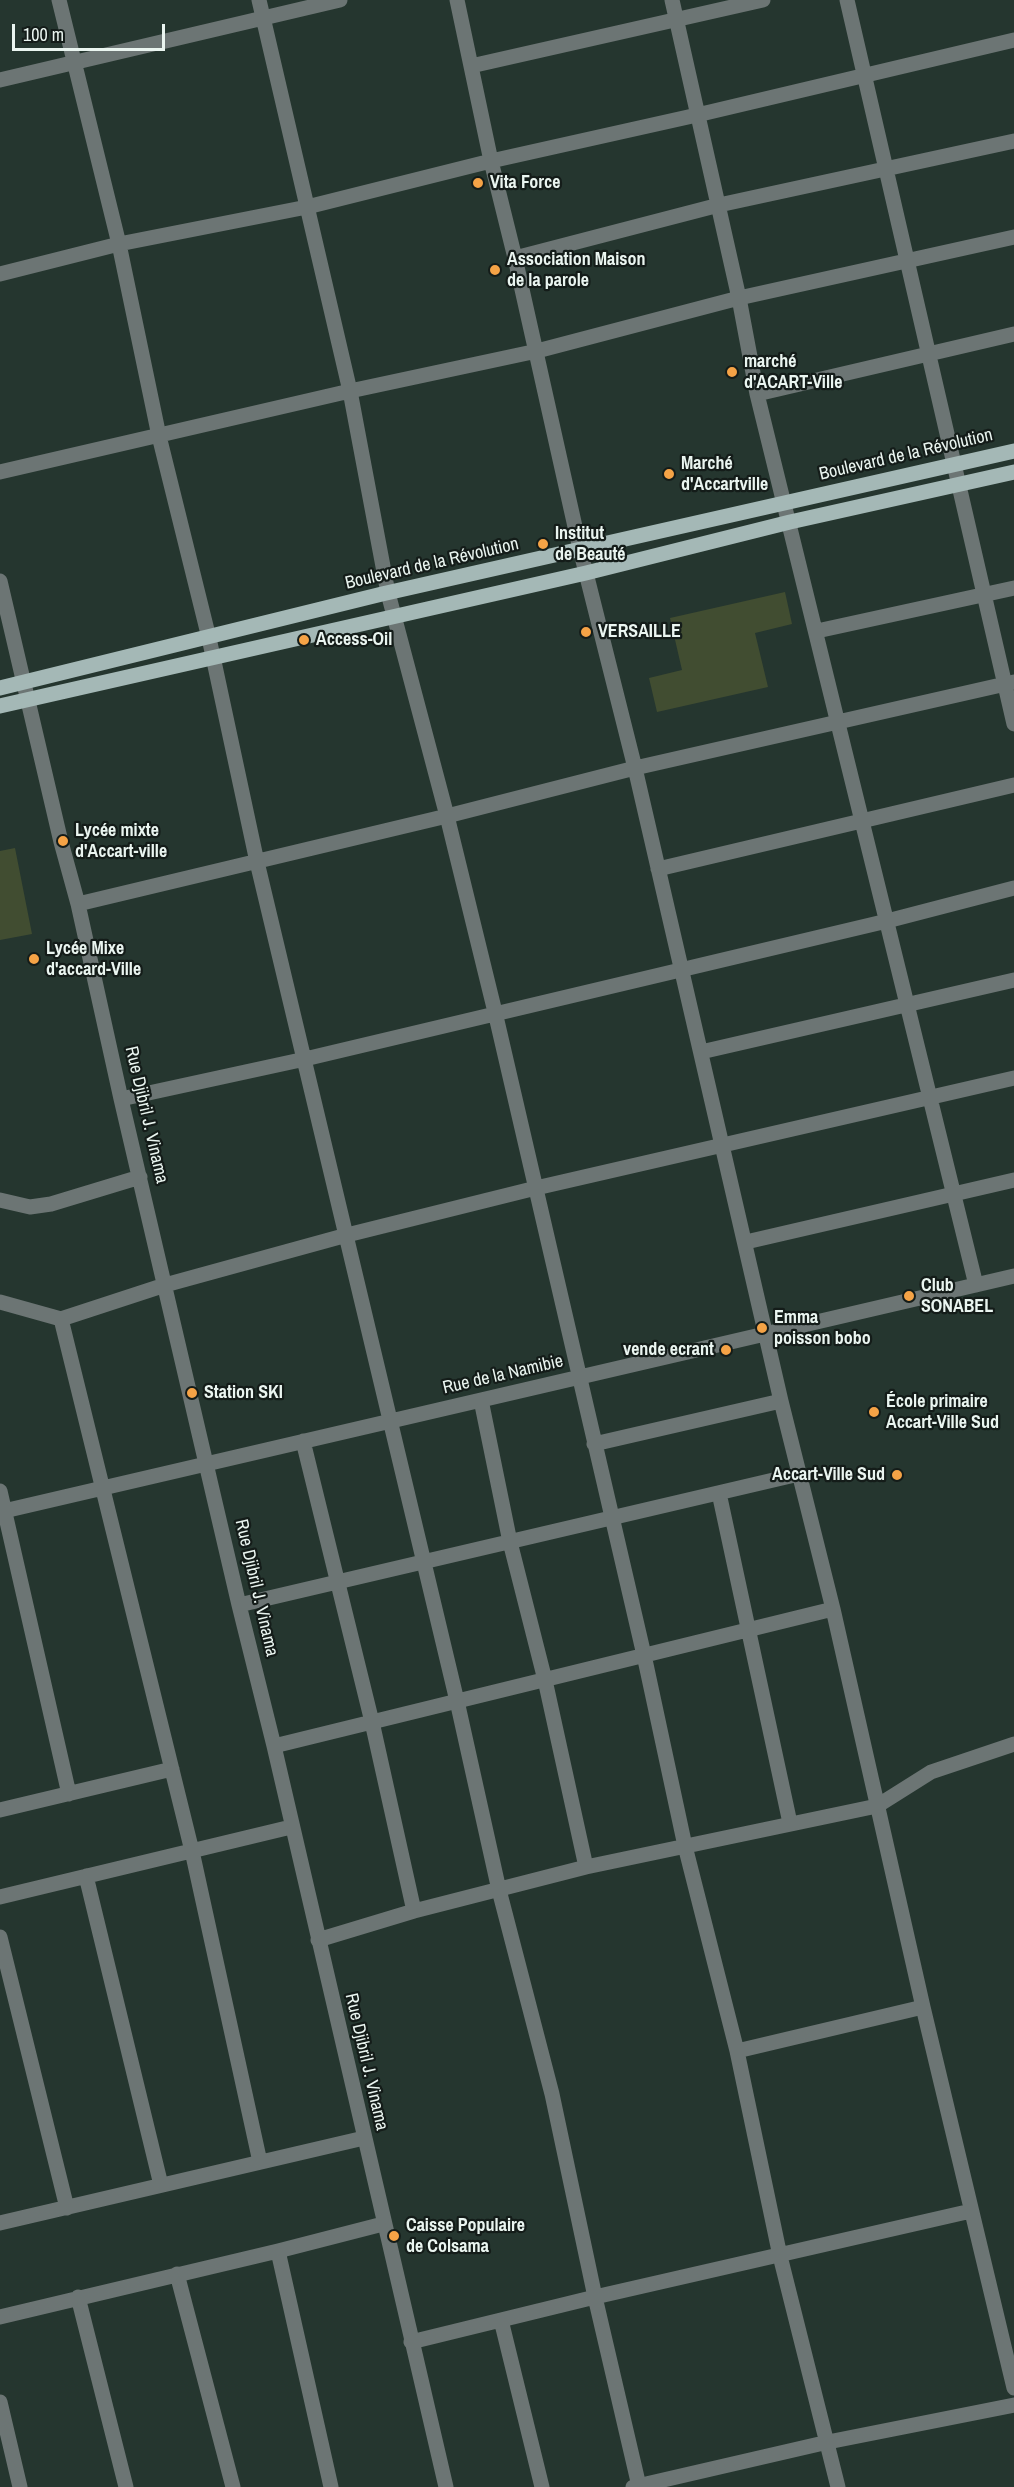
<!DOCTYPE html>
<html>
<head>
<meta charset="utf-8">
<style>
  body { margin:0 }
  #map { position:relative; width:1014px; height:2487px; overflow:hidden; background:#25362f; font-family:"Archivo Narrow",sans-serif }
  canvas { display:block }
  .scale { position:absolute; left:12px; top:24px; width:153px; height:27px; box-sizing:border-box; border:3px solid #eaf5f0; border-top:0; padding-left:8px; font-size:18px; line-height:21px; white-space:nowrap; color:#eaf5f0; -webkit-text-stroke:4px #141c19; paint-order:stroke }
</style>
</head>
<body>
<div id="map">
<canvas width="1014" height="2487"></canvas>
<div class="scale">100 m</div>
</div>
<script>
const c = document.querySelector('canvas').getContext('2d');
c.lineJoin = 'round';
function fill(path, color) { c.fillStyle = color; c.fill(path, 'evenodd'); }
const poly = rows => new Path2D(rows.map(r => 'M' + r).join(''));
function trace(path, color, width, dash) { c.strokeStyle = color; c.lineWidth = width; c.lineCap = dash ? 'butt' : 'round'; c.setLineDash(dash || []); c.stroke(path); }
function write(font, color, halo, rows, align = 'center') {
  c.font = font + ' "Archivo Narrow",sans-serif'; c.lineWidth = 4.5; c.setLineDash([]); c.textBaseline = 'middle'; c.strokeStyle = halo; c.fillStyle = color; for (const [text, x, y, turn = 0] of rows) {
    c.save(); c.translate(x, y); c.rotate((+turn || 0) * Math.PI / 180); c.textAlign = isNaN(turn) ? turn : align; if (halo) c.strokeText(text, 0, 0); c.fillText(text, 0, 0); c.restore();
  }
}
const green = poly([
  [785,592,792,624,755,633,768,687,657,712,649,678,682,670,670,618],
  [15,848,32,934,0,940,0,851]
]);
const minor = poly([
  [59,0,119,244,159,436,209,638,257,862,457,1701,499,1890,552,2094,595,2297,639,2486],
  [259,0,350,391,388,593,447,816,495,1012,644,1655,685,1846,737,2051,780,2256,838,2487],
  [457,0,491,161,515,258,580,549,635,768,781,1401,833,1609,923,2007,1014,2388],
  [672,0,739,298,757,394,976,1285],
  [847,0,1014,724],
  [471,66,763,0],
  [0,80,340,0],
  [515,258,719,205,1014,141],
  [0,274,119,244,307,207,491,161,697,115,1014,40],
  [757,394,1014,334],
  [0,472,350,391,537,351,739,298,1014,237],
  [0,581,61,842,78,904,121,1099,239,1605,274,1746,446,2487],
  [817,631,1014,588],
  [658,869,1014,785],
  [78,904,447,816,635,768,1014,682],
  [701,1052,1014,980],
  [121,1099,305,1059,887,921,1014,888],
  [0,1200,30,1207,51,1204,140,1177],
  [746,1242,1014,1180],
  [0,1302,61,1319,165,1285,347,1235,536,1188,1014,1078],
  [61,1319,192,1851,260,2162],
  [481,1400,510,1542,545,1680,586,1867],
  [303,1441,372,1722,414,1911],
  [594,1444,781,1401],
  [0,1491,69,1794],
  [719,1493,790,1823],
  [0,1512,1014,1276],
  [239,1605,799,1474],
  [274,1746,833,1609],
  [0,1810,172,1769],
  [86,1876,161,2185],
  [0,1897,291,1827],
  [0,1937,67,2208],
  [318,1940,414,1911,586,1867,877,1806,931,1772,1014,1744],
  [737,2051,923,2007],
  [0,2223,364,2138],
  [278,2251,331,2487],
  [177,2274,233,2487],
  [78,2297,126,2487],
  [0,2317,278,2251,383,2224],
  [501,2320,542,2487],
  [411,2342,595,2297,971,2211],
  [0,2402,20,2487],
  [633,2487,828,2442,1014,2405]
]);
const major = poly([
  [0,688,382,594,1014,451],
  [0,706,586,573,790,522,1014,472]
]);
const markers = [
  [478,183,6,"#f5a346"],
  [495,270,6,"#f5a346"],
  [732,372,6,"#f5a346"],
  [669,474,6,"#f5a346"],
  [543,544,6,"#f5a346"],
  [586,632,6,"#f5a346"],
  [304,640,6,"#f5a346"],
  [63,841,6,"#f5a346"],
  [34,959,6,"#f5a346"],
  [909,1296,6,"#f5a346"],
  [762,1328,6,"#f5a346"],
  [726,1350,6,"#f5a346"],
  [192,1393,6,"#f5a346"],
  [874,1412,6,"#f5a346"],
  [897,1475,6,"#f5a346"],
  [394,2236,6,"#f5a346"]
];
const poiNames = [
  ["Vita Force",490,183],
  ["Association Maison",507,260],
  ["de la parole",507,281],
  ["marché",744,362],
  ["d'ACART-Ville",744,383],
  ["Marché",681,464],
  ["d'Accartville",681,485],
  ["Institut",555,534],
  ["de Beauté",555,555],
  ["VERSAILLE",598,632],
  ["Access-Oil",316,640],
  ["Lycée mixte",75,831],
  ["d'Accart-ville",75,852],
  ["Lycée Mixe",46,949],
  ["d'accard-Ville",46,970],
  ["Club",921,1286],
  ["SONABEL",921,1307],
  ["Emma",774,1318],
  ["poisson bobo",774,1339],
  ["vende ecrant",714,1350,"right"],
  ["Station SKI",204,1393],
  ["École primaire",886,1402],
  ["Accart-Ville Sud",886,1423],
  ["Accart-Ville Sud",885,1475,"right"],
  ["Caisse Populaire",406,2226],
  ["de Colsama",406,2247]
];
const streetNames = [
  ["Boulevard de la Révolution",906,455,-13],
  ["Boulevard de la Révolution",432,564,-13],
  ["Rue Djibril J. Vinama",146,1115,77],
  ["Rue de la Namibie",503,1375,-13],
  ["Rue Djibril J. Vinama",256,1588,77],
  ["Rue Djibril J. Vinama",366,2062,77]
];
fill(green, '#414d31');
trace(minor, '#6c7574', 15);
trace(major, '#a4b8b6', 15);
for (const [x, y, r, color] of markers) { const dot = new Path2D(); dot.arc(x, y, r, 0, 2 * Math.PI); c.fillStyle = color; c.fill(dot); trace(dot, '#141c19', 2); }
write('bold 18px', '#eaf5f0', '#141c19', poiNames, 'left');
write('18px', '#eaf5f0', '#141c19', streetNames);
</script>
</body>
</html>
